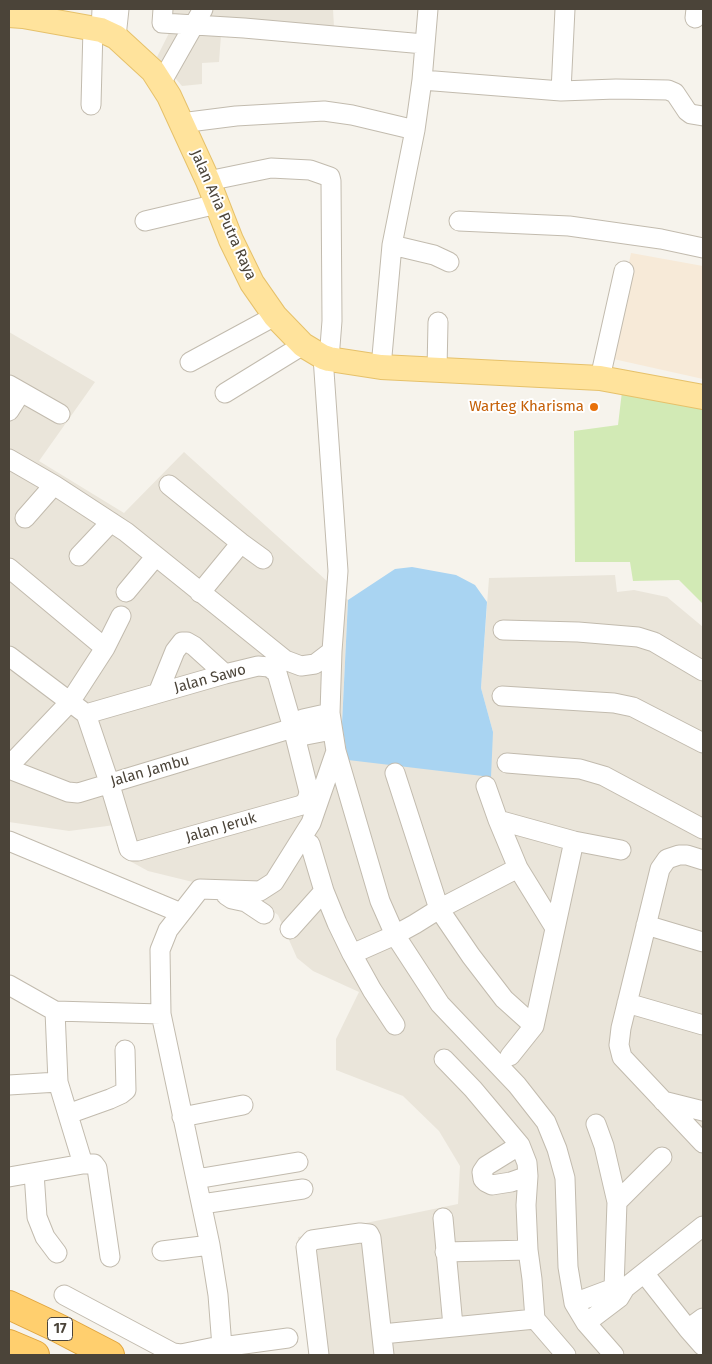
<!DOCTYPE html>
<html>
<head>
<meta charset="utf-8">
<style>
  body { margin:0 }
  #map { position:relative; width:712px; height:1364px; overflow:hidden; background:#f6f3ec; font-family:"Fira Sans",sans-serif }
  canvas { display:block }
  .frame { position:absolute; inset:0; border:10px solid #4b4439; pointer-events:none }
</style>
</head>
<body>
<div id="map">
<canvas width="712" height="1364"></canvas>
<div class="frame"></div>
</div>
<script>
const c = document.querySelector('canvas').getContext('2d');
c.lineJoin = 'round';
function fill(path, color) { c.fillStyle = color; c.fill(path, 'evenodd'); }
const poly = rows => new Path2D(rows.map(r => 'M' + r).join(''));
function trace(path, color, width, dash) { c.strokeStyle = color; c.lineWidth = width; c.lineCap = dash ? 'butt' : 'round'; c.setLineDash(dash || []); c.stroke(path); }
function write(font, color, halo, rows, align = 'center') {
  c.font = font + ' "Fira Sans",sans-serif'; c.lineWidth = 4; c.setLineDash([]); c.textBaseline = 'middle'; c.strokeStyle = halo; c.fillStyle = color; for (const [text, x, y, turn = 0] of rows) {
    c.save(); c.translate(x, y); c.rotate((+turn || 0) * Math.PI / 180); c.textAlign = isNaN(turn) ? turn : align; if (halo) c.strokeText(text, 0, 0); c.fillText(text, 0, 0); c.restore();
  }
}
const residential = poly([
  [171,9,333,9,334,27,222,22,219,62,202,63,202,84,182,86,157,57,170,31],
  [9,332,95,382,39,461,124,513,184,452,348,600,342,724,493,732,481,688,489,578,615,575,617,592,634,590,667,597,703,627,703,1355,315,1355,298,1237,458,1204,460,1166,439,1131,403,1096,336,1070,336,1039,359,992,313,971,297,958,278,915,254,897,148,871,128,860,115,825,69,831,9,822]
]);
const commercial = poly([
  [631,253,703,266,703,379,609,358]
]);
const green = poly([
  [623,383,703,401,703,604,679,580,633,581,630,562,575,562,574,431,618,425]
]);
const water = poly([
  [412,567,456,575,475,585,487,602,481,688,493,732,491,777,348,760,342,724,348,600,395,569]
]);
const minor = poly([
  [163,9,162,23,244,28,424,44],
  [695,18,696,9],
  [101,30,102,9],
  [116,37,119,9],
  [422,80,561,91,616,89,668,90,675,93,687,111,691,114,703,116],
  [161,83,203,9],
  [561,91,565,9],
  [91,105,93,28],
  [181,123,236,116,324,111,352,115,415,130],
  [208,181,271,168,310,170,330,177,331,181,332,321,329,359],
  [145,221,217,204],
  [459,221,569,226,661,239,703,248],
  [392,245,434,255,449,262],
  [323,357,338,571,332,651,330,713,336,751,380,901,395,935,440,1004,517,1085,546,1122,557,1149,565,1178,568,1267,574,1303,586,1323,614,1355],
  [190,362,275,316],
  [381,367,392,245,415,130,422,80,428,9],
  [437,370,438,322],
  [600,378,624,271],
  [9,385,60,414],
  [225,393,303,345],
  [9,411,21,392],
  [9,459,54,485,126,532,285,660,301,666,315,664,332,651],
  [169,485,241,543,263,559],
  [25,518,54,485],
  [79,556,111,522],
  [9,568,105,648],
  [126,592,156,556],
  [200,593,241,543],
  [503,630,578,632,638,637,654,642,703,671],
  [9,656,86,714,109,782,129,849,132,851,138,851,302,805,307,800,309,792,293,728,277,673,269,667,258,666,225,674,86,714],
  [158,693,175,651,182,642,187,642,194,646,225,674],
  [502,696,614,703,633,707,703,743],
  [293,728,306,735,332,730],
  [507,763,580,769,604,776,703,829],
  [9,766,70,702,105,648,121,616],
  [9,769,68,792,78,793,293,728,303,719,330,713],
  [395,773,439,909,471,956,504,999,534,1026],
  [486,786,498,820,518,868,555,928],
  [498,820,574,841,621,850],
  [9,841,181,913],
  [310,844,324,891,337,923,352,954,372,990,395,1025],
  [703,860,687,855,679,855,667,859,660,869,621,1028,619,1045,622,1057,703,1143],
  [226,895,232,899,246,902,264,914],
  [646,925,703,942],
  [290,929,324,891],
  [352,954,395,935,415,924,439,909,518,868],
  [9,985,55,1011,161,1014],
  [627,1003,703,1025],
  [510,1056,534,1026,574,841],
  [444,1059,473,1089,520,1145,527,1163,528,1176,526,1205,528,1250,532,1279,535,1319,566,1355],
  [58,1082,83,1164,94,1164,97,1168,110,1257],
  [9,1085,58,1082,55,1011],
  [663,1101,703,1111],
  [68,1114,110,1099,121,1094,126,1090,125,1050],
  [182,1117,243,1105],
  [596,1124,604,1146,617,1202,614,1288,619,1298],
  [520,1145,486,1166,482,1172,483,1179,486,1182,492,1185,511,1182,528,1176],
  [34,1173,37,1217,45,1237,57,1253],
  [9,1177,83,1164],
  [196,1179,298,1162],
  [617,1202,662,1157],
  [202,1204,303,1189],
  [443,1218,453,1326],
  [162,1251,210,1245],
  [445,1252,528,1250],
  [644,1273,688,1329,703,1346],
  [64,1295,173,1353,181,1354,215,1347,222,1347,218,1295,210,1245,161,1014,160,950,168,930,200,889,260,891,274,882,311,823,336,751],
  [574,1303,614,1288,625,1288],
  [586,1323,619,1298,625,1288,703,1226],
  [688,1329,703,1318],
  [382,1334,535,1319],
  [222,1347,288,1338],
  [319,1355,306,1247,312,1240,360,1233,369,1234,371,1238,384,1355]
]);
const major = poly([
  [9,15,23,16,101,30,116,37,153,71,169,96,208,181,231,240,252,283,275,316,303,345,323,357,329,359,381,367,600,378,703,397]
]);
const highway = poly([
  [9,1305,58,1328,110,1355],
  [9,1344,35,1355]
]);
const markers = [
  [594,407,5,"#e8710a"]
];
const shields = [
  [60,1329,25]
];
const shieldNames = [
  ["17",60,1329]
];
const streetNames = [
  ["Jalan Aria Putra Raya",223,215,66],
  ["Jalan Sawo",210,679,-15],
  ["Jalan Jambu",150,771,-16],
  ["Jalan Jeruk",221,828,-16]
];
const foodNames = [
  ["Warteg Kharisma",584,407]
];
fill(residential, '#eae5da');
fill(commercial, '#f7ead8');
fill(green, '#d2eab5');
fill(water, '#a9d4f2');
trace(minor, '#c2bbae', 21);
trace(major, '#e6c16a', 26);
trace(highway, '#e0a43c', 30);
trace(minor, '#fff', 19);
trace(major, '#ffe39c', 24);
trace(highway, '#ffcf6e', 28);
for (const [x, y, r, color] of markers) { const dot = new Path2D(); dot.arc(x, y, r, 0, 2 * Math.PI); c.fillStyle = color; c.fill(dot); trace(dot, '#fff', 2); }
for (const [x, y, w] of shields) { const box = new Path2D(); box.roundRect(x - w / 2, y - 11.5, w, 23, 4); c.fillStyle = '#fff'; c.fill(box); trace(box, '#4b4439', 1); }
write('bold 14px', '#4b4439', null, shieldNames);
write('15px', '#4b4439', '#fff', streetNames);
write('15px', '#c56008', '#fff', foodNames, 'right');
</script>
</body>
</html>
